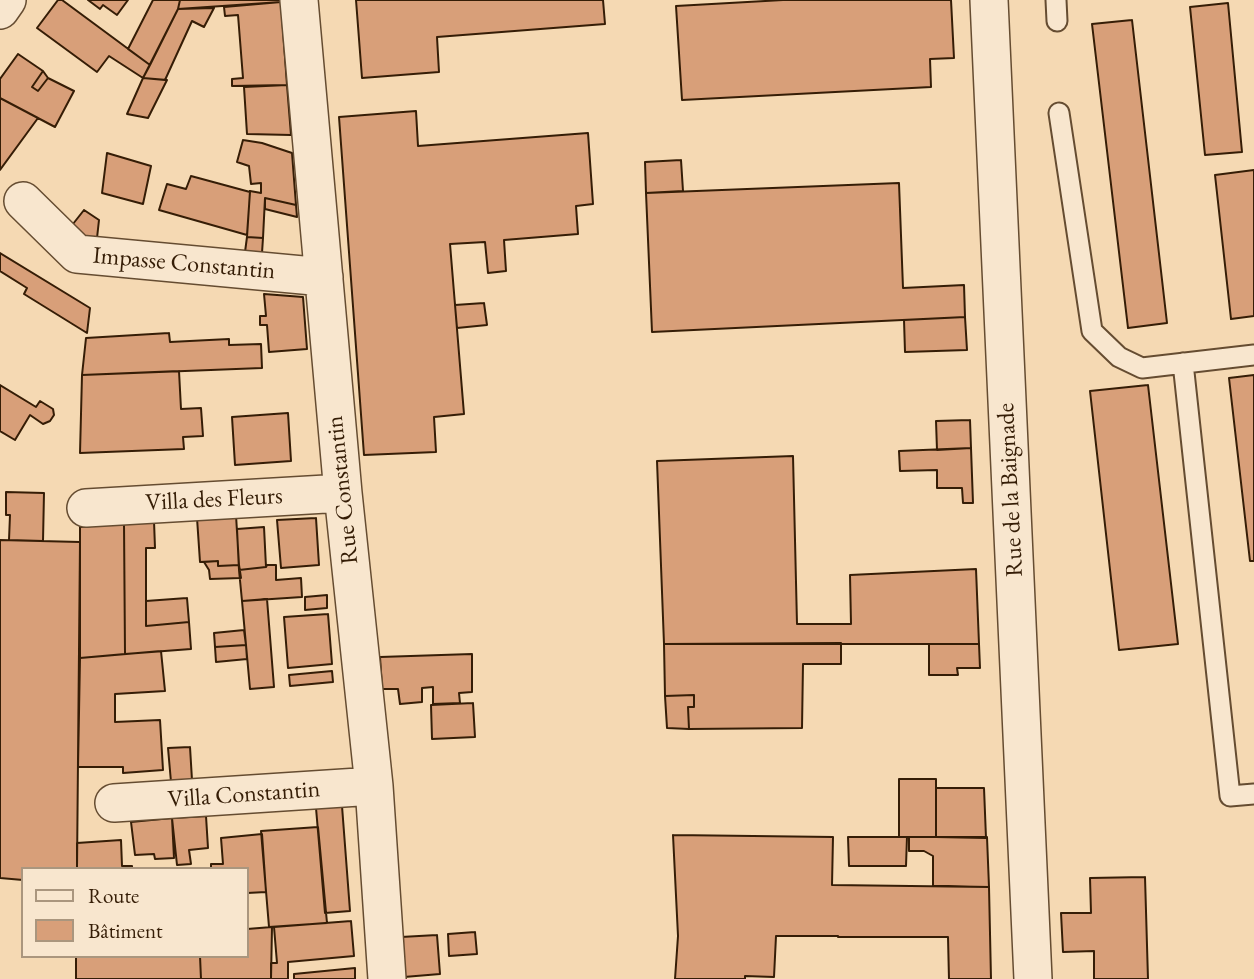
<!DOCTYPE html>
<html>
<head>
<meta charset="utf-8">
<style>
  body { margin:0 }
  #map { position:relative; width:1254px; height:979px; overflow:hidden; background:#f5d9b3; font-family:"EB Garamond",serif }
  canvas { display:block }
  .legend { position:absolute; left:21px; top:867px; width:228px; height:91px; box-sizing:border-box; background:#f8e6ce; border:2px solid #aa967e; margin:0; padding:9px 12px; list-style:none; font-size:21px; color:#351d06 }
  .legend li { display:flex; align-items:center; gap:14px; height:35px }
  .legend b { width:35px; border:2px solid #aa967e }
</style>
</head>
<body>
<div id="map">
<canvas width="1254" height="979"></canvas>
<ul class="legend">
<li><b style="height:9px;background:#f8e6ce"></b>Route</li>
<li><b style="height:19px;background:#d89f79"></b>Bâtiment</li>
</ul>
</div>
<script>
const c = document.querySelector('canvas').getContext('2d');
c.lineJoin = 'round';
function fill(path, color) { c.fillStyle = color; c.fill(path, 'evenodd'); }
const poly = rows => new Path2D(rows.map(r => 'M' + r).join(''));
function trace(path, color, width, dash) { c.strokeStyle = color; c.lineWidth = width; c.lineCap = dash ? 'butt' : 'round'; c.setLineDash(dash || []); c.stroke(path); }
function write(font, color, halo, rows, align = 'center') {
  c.font = font + ' "EB Garamond",serif'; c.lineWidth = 7; c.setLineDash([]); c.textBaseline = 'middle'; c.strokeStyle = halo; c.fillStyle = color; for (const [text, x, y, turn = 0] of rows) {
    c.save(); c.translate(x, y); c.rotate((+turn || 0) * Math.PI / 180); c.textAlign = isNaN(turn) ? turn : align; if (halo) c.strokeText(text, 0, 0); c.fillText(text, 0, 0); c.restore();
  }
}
const building = poly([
  [58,0,62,0,150,65,143,78,109,56,97,72,37,28,58,0],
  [88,0,128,0,117,15,103,5,100,9,88,0],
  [153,0,180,0,178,9,150,65,128,49,153,0],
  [180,0,281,0,281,2,178,9,180,0],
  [356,0,603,0,605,24,437,37,439,72,362,78,356,0],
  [783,0,951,0,954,58,930,59,931,87,682,100,676,6,783,0],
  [281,2,287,85,232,86,232,79,243,78,238,15,225,16,224,7,281,2],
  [1228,3,1242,152,1205,155,1190,7,1228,3],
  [214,8,204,27,192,21,165,80,143,78,178,9,214,8],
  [1132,20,1167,323,1128,328,1092,24,1132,20],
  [18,54,43,71,32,87,38,91,48,78,74,91,55,127,0,98,0,79,18,54],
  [43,71,48,78,38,91,32,87,43,71],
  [143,78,167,80,148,118,127,114,143,78],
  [287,85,291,135,247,134,244,87,287,85],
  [0,98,38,118,0,170,0,98],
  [416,111,418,146,588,133,593,204,576,206,578,234,504,240,506,271,488,273,485,242,450,244,464,414,434,417,436,452,364,455,339,117,416,111],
  [243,140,262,143,292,153,296,205,265,198,263,238,247,237,250,191,261,193,261,183,251,184,249,166,237,162,243,140],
  [107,153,151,166,143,204,102,193,107,153],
  [681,160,683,191,646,193,645,162,681,160],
  [1254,170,1254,316,1231,319,1215,175,1254,170],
  [191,176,250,192,247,235,159,210,167,184,186,189,191,176],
  [899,183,903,288,964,285,965,317,652,332,646,193,899,183],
  [265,198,296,205,297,217,265,209,265,198],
  [84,210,99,220,96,247,69,229,84,210],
  [247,237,263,238,262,253,245,252,247,237],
  [0,253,90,308,87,333,24,294,27,288,0,271,0,253],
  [264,294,303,297,307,349,269,352,267,325,260,325,260,316,266,316,264,294],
  [484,303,487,325,457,328,455,305,484,303],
  [965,317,967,350,905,352,904,320,965,317],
  [169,333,170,342,229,339,229,345,261,344,262,368,82,375,86,338,169,333],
  [179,371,181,409,201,408,203,436,183,437,184,449,80,453,82,375,179,371],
  [1254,375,1254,561,1250,561,1229,378,1254,375],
  [0,385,36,407,40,401,53,409,54,415,50,421,43,424,30,415,15,440,0,431,0,385],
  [1148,385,1178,644,1119,650,1090,391,1148,385],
  [288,413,291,461,235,465,232,417,288,413],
  [970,420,971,448,937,450,936,421,970,420],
  [971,448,973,503,963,503,962,488,937,488,937,470,900,471,899,451,971,448],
  [793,456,797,624,851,624,850,575,976,569,979,644,664,644,657,461,793,456],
  [6,492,44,493,43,541,9,540,10,515,6,515,6,492],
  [236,515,239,565,218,566,218,561,200,562,197,518,236,515],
  [316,518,319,565,281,568,277,520,316,518],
  [154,521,155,548,146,548,146,626,189,622,191,649,125,654,124,523,154,521],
  [124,523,125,654,80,658,80,527,124,523],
  [264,527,266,567,239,570,237,529,264,527],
  [0,540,80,542,77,869,23,869,23,880,0,878,0,540],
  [218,561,218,566,239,565,241,578,210,579,209,570,204,562,218,561],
  [267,565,276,565,276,580,301,578,302,597,242,601,239,570,266,567,267,565],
  [327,595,327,608,305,610,305,597,327,595],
  [187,598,189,622,146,626,146,601,187,598],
  [267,599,274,687,250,689,242,601,267,599],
  [328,614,332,664,288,668,284,617,328,614],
  [244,630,246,645,215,647,214,633,244,630],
  [841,643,841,664,803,664,802,728,689,729,688,707,694,707,694,695,665,696,664,644,841,643],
  [929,644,979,644,980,668,957,668,958,675,929,675,929,644],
  [246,645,247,659,216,662,215,647,246,645],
  [161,651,165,691,115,694,115,722,160,720,163,770,123,773,123,767,78,767,80,658,161,651],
  [472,654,472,692,459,693,460,703,433,704,433,687,422,688,422,702,400,704,398,689,382,689,380,657,472,654],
  [332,671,333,682,290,686,289,675,332,671],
  [694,695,694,707,688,707,689,729,667,728,665,696,694,695],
  [473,703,475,737,432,739,431,705,473,703],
  [190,747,192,780,171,782,168,748,190,747],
  [899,779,936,779,936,837,899,837,899,779],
  [936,788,984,788,986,838,936,837,936,788],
  [342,806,350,911,325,913,316,808,342,806],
  [206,816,208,848,189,850,191,864,177,865,172,818,206,816],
  [172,818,174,858,155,859,154,854,135,855,131,822,172,818],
  [318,827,327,923,269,927,261,831,318,827],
  [262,834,266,892,247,893,247,869,211,869,211,864,223,864,221,838,262,834],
  [673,835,833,837,832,885,989,887,991,979,949,979,948,937,838,937,838,936,776,936,774,977,745,976,745,979,675,979,678,936,673,835],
  [848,837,907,837,906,866,849,866,848,837],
  [909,837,987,837,989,887,933,886,933,856,924,851,909,851,909,837],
  [121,840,122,866,132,866,132,869,77,869,77,843,121,840],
  [1145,877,1148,979,1094,979,1094,951,1063,952,1061,913,1091,913,1090,878,1145,877],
  [351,921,354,956,288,962,288,979,271,979,271,963,277,963,274,927,351,921],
  [272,927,271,979,201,979,200,956,247,956,247,929,272,927],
  [475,932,477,954,449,956,448,934,475,932],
  [437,935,440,974,404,977,401,937,437,935],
  [76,956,200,956,201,979,76,979,76,956],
  [355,968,355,979,294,979,294,974,355,968]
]);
const lane = poly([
  [1056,0,1057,21],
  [1059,113,1092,331,1119,357,1142,368,1254,355],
  [1183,363,1230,796,1254,794]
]);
const street = poly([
  [299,0,343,493,374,786,387,979],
  [989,0,1033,979],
  [0,10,7,0],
  [23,201,77,254,324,277],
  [86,508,343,493],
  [114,803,374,786]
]);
const streetNames = [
  ["Impasse Constantin",184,264,5],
  ["Rue Constantin",343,490,-96],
  ["Rue de la Baignade",1011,490,-93],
  ["Villa des Fleurs",214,500,-3],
  ["Villa Constantin",244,795,-4]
];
fill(building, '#d89f79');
trace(building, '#351d06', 2);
trace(lane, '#654c31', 23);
trace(street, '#654c31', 40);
trace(lane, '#f8e6ce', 19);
trace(street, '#f8e6ce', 37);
write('24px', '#351d06', '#f8e6ce', streetNames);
</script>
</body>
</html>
